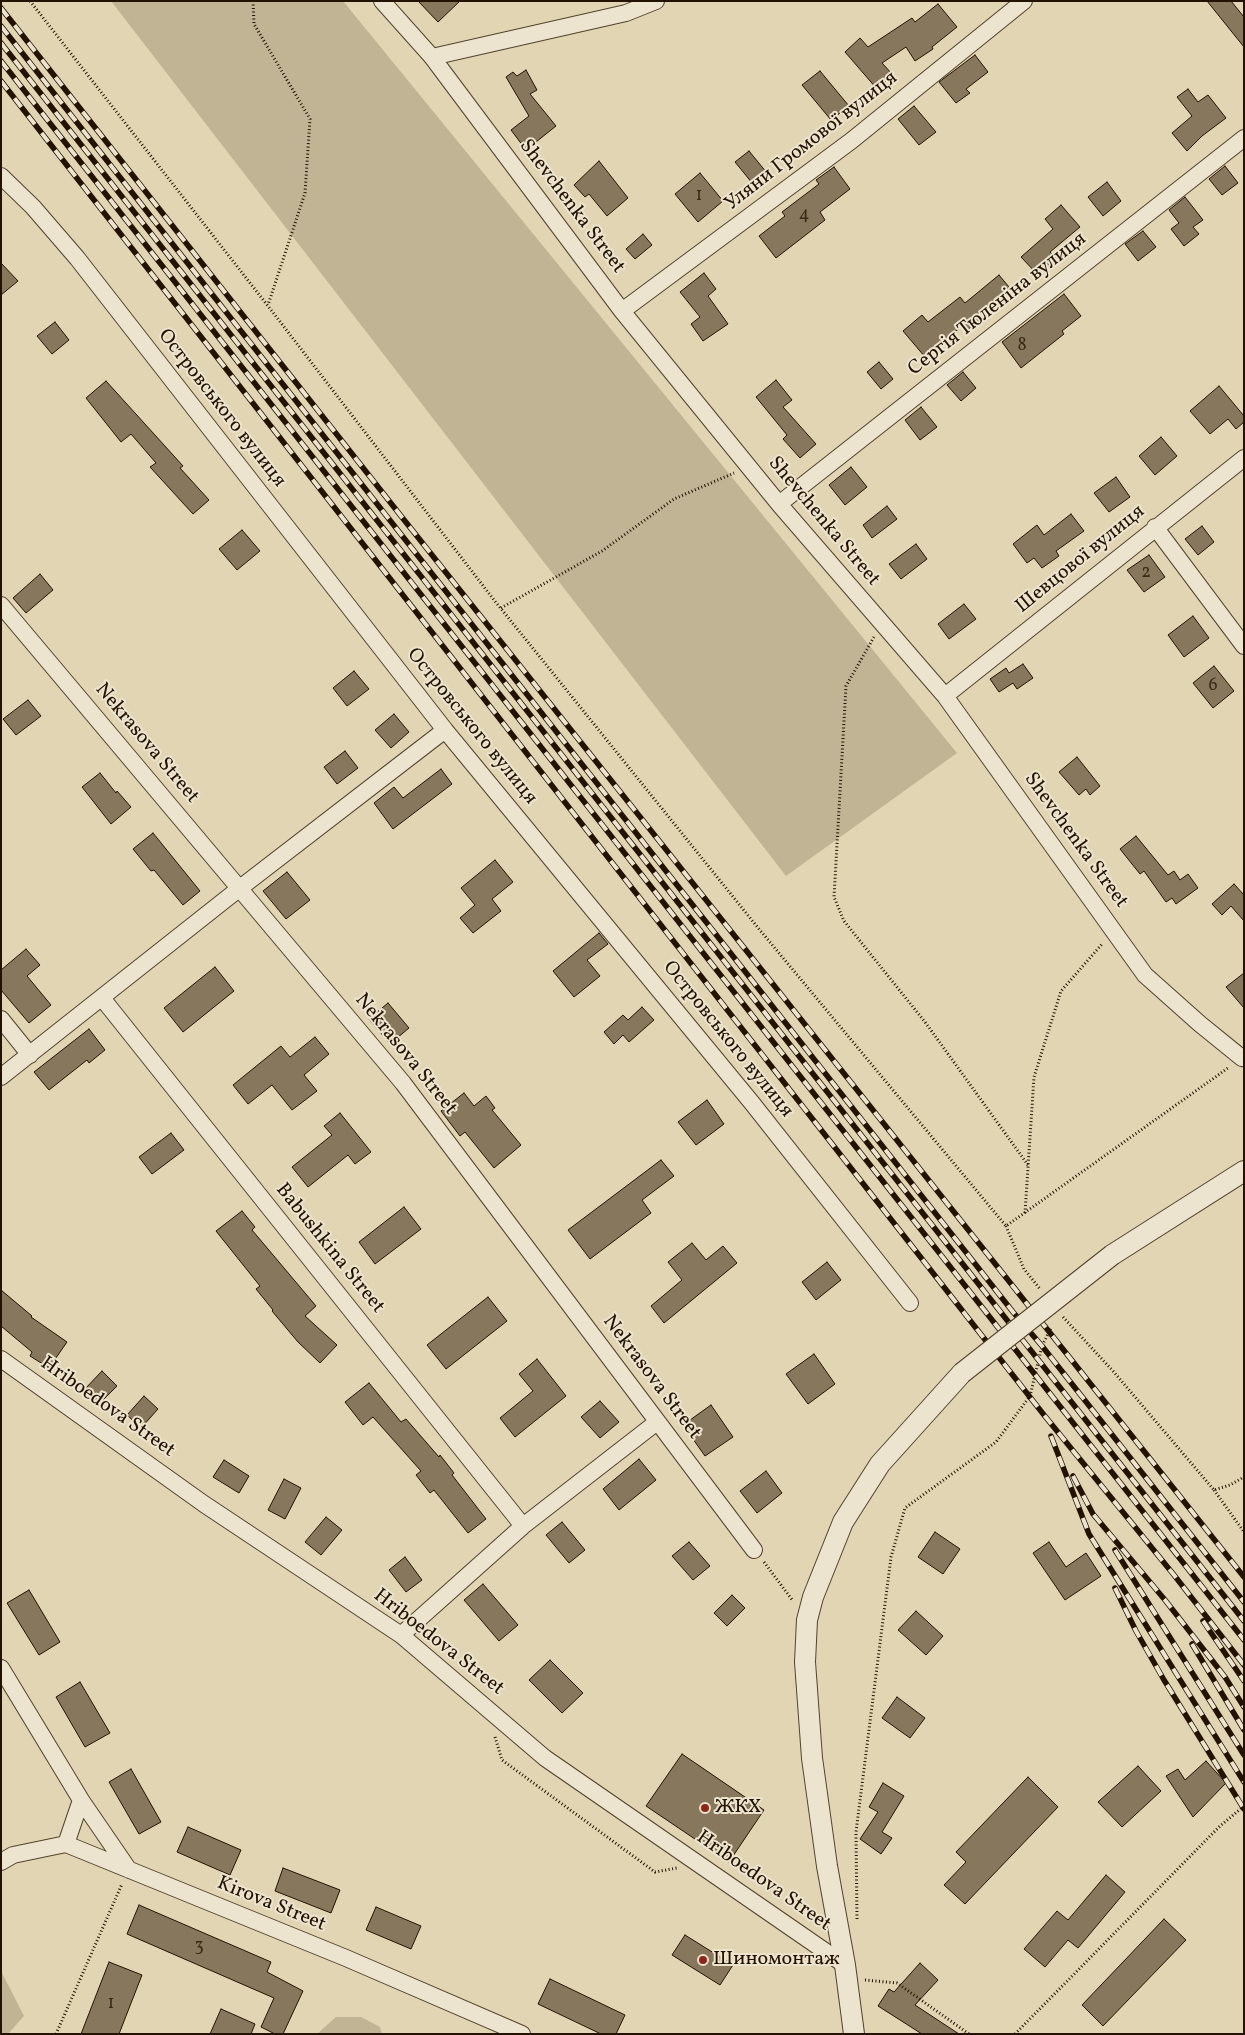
<!DOCTYPE html>
<html>
<head>
<meta charset="utf-8">
<style>
  body { margin:0 }
  #map { position:relative; width:1245px; height:2035px; overflow:hidden; background:#e1d5b3; font-family:Vollkorn,serif }
  canvas { display:block }
  .frame { position:absolute; inset:0; border:2px solid #231200; pointer-events:none }
</style>
</head>
<body>
<div id="map">
<canvas width="1245" height="2035"></canvas>
<div class="frame"></div>
</div>
<script>
const c = document.querySelector('canvas').getContext('2d');
c.lineJoin = 'round';
function fill(path, color) { c.fillStyle = color; c.fill(path, 'evenodd'); }
const poly = rows => new Path2D(rows.map(r => 'M' + r).join(''));
function trace(path, color, width, dash) { c.strokeStyle = color; c.lineWidth = width; c.lineCap = dash ? 'butt' : 'round'; c.setLineDash(dash || []); c.stroke(path); }
function write(font, color, halo, rows, align = 'center') {
  c.font = font + ' Vollkorn,serif'; c.lineWidth = 4; c.setLineDash([]); c.textBaseline = 'middle'; c.strokeStyle = halo; c.fillStyle = color; for (const [text, x, y, turn = 0] of rows) {
    c.save(); c.translate(x, y); c.rotate((+turn || 0) * Math.PI / 180); c.textAlign = isNaN(turn) ? turn : align; if (halo) c.strokeText(text, 0, 0); c.fillText(text, 0, 0); c.restore();
  }
}
const green = poly([
  [111,1,343,1,957,753,786,876],
  [1,1971,24,2016,8,2034,1,2034],
  [336,2017,361,2017,380,2027,382,2034,317,2034]
]);
const building = poly([
  [418,1,460,1,438,22,418,1],
  [1207,1,1231,1,1244,17,1244,47,1207,1],
  [938,4,957,27,932,47,933,49,915,61,906,47,882,63,893,75,877,89,845,52,860,38,868,47,912,18,915,22,938,4],
  [975,55,988,72,966,89,970,93,956,103,939,82,975,55],
  [526,70,537,90,530,94,556,126,526,150,511,130,529,116,506,77,513,72,517,76,526,70],
  [820,71,849,106,831,120,802,85,820,71],
  [1188,89,1198,102,1208,95,1226,118,1202,136,1187,151,1172,133,1192,116,1177,97,1188,89],
  [914,106,936,132,919,145,898,119,914,106],
  [749,151,767,173,753,184,735,162,749,151],
  [599,161,628,198,607,216,589,194,585,197,574,185,599,161],
  [1225,166,1238,183,1222,195,1209,179,1225,166],
  [834,167,850,189,820,212,825,220,776,258,759,236,785,216,782,212,819,184,816,180,834,167],
  [700,173,723,201,698,222,675,194,700,173],
  [1107,182,1121,201,1103,216,1088,197,1107,182],
  [1185,197,1203,220,1193,227,1199,234,1184,246,1171,229,1179,223,1169,210,1185,197],
  [1061,205,1080,227,1050,252,1056,258,1038,275,1021,257,1053,229,1045,219,1061,205],
  [1143,231,1156,247,1138,261,1125,244,1143,231],
  [643,234,652,245,635,259,626,249,643,234],
  [1,263,18,281,1,295,1,263],
  [704,273,716,289,708,296,728,324,703,341,691,324,700,317,680,292,704,273],
  [999,275,1009,287,975,316,979,321,966,331,962,326,925,357,903,331,922,315,928,322,960,297,965,303,999,275],
  [1064,294,1081,316,1062,331,1064,334,1021,368,1002,342,1064,294],
  [55,322,69,340,52,354,37,336,55,322],
  [879,362,893,379,881,389,867,372,879,362],
  [963,372,976,388,961,401,947,385,963,372],
  [776,380,792,400,783,407,816,444,800,458,783,439,787,435,756,397,776,380],
  [106,381,183,466,180,468,209,500,193,514,150,467,156,463,131,434,121,442,86,398,106,381],
  [1219,386,1244,416,1244,422,1236,429,1228,419,1210,434,1190,411,1219,386],
  [921,407,937,427,920,440,905,420,921,407],
  [1161,437,1177,456,1155,475,1139,456,1161,437],
  [851,467,867,487,845,505,829,485,851,467],
  [1116,477,1130,497,1109,512,1094,493,1116,477],
  [887,506,897,519,872,538,863,525,887,506],
  [1071,514,1084,531,1056,551,1059,556,1042,568,1034,558,1027,563,1013,544,1037,525,1044,535,1071,514],
  [1202,526,1214,542,1198,555,1185,539,1202,526],
  [242,530,260,551,237,570,219,549,242,530],
  [916,544,927,559,901,579,889,564,916,544],
  [1149,555,1165,577,1144,592,1127,570,1149,555],
  [40,574,53,590,26,613,13,598,40,574],
  [964,604,976,619,949,639,938,624,964,604],
  [1193,616,1209,638,1184,657,1168,635,1193,616],
  [1023,664,1033,678,1017,689,1013,683,999,692,990,679,1006,668,1009,673,1023,664],
  [1214,666,1234,691,1213,708,1193,683,1214,666],
  [354,671,369,689,347,706,333,688,354,671],
  [28,700,41,716,16,735,3,719,28,700],
  [394,714,409,732,391,748,375,730,394,714],
  [345,751,358,768,337,784,324,767,345,751],
  [1077,757,1100,786,1090,795,1086,789,1079,795,1059,772,1077,757],
  [441,769,452,784,393,829,374,803,394,787,403,798,441,769],
  [100,773,116,793,117,791,131,807,111,824,82,787,100,773],
  [153,833,200,891,183,905,154,870,151,871,133,849,153,833],
  [1136,836,1168,875,1174,871,1180,880,1188,874,1198,888,1176,904,1172,898,1166,902,1144,871,1140,874,1120,849,1136,836],
  [495,860,513,882,492,899,501,911,473,933,460,918,475,905,461,888,495,860],
  [287,872,310,900,286,919,263,891,287,872],
  [1234,884,1244,895,1244,921,1231,906,1222,915,1212,904,1234,884],
  [599,933,608,944,587,960,600,976,574,997,553,971,599,933],
  [26,949,40,965,27,976,51,1005,29,1023,1,990,1,970,26,949],
  [215,967,234,991,183,1032,164,1008,215,967],
  [1244,973,1244,1008,1226,987,1244,973],
  [388,1003,409,1028,390,1044,369,1019,388,1003],
  [642,1007,654,1020,629,1042,623,1035,614,1044,604,1032,623,1015,628,1020,642,1007],
  [89,1029,105,1050,89,1063,87,1060,49,1090,34,1072,89,1029],
  [315,1037,329,1054,304,1075,317,1091,292,1110,272,1085,248,1104,233,1085,281,1046,290,1057,315,1037],
  [464,1093,474,1106,486,1096,495,1108,492,1110,521,1145,494,1168,465,1132,460,1136,441,1111,464,1093],
  [707,1100,724,1124,696,1145,678,1122,707,1100],
  [340,1113,371,1152,355,1164,348,1155,308,1187,292,1167,332,1135,324,1126,340,1113],
  [171,1133,184,1150,152,1174,139,1157,171,1133],
  [661,1160,674,1176,642,1200,651,1213,590,1259,568,1230,661,1160],
  [404,1207,421,1229,375,1264,359,1242,404,1207],
  [242,1211,255,1227,252,1230,316,1306,305,1316,337,1345,320,1363,298,1342,272,1311,273,1310,256,1289,260,1286,216,1231,242,1211],
  [692,1243,706,1260,723,1246,737,1263,664,1323,651,1306,682,1280,668,1262,692,1243],
  [827,1262,841,1280,816,1300,802,1282,827,1262],
  [1,1290,32,1316,31,1317,67,1342,49,1368,30,1356,32,1352,1,1326,1,1290],
  [488,1297,507,1321,446,1369,427,1345,488,1297],
  [814,1354,835,1384,808,1404,786,1374,814,1354],
  [537,1359,566,1396,515,1437,500,1418,533,1391,519,1374,537,1359],
  [102,1371,117,1386,98,1405,83,1391,102,1371],
  [369,1383,401,1422,406,1419,439,1457,440,1455,454,1473,452,1475,486,1519,468,1533,434,1490,430,1493,416,1475,421,1471,373,1417,363,1425,345,1402,369,1383],
  [144,1396,158,1409,141,1428,127,1415,144,1396],
  [600,1401,619,1422,600,1438,581,1417,600,1401],
  [711,1405,733,1437,705,1456,683,1425,711,1405],
  [639,1459,656,1480,619,1510,603,1489,639,1459],
  [224,1460,249,1476,239,1493,213,1477,224,1460],
  [766,1471,782,1493,757,1513,740,1491,766,1471],
  [284,1479,301,1488,285,1519,268,1510,284,1479],
  [326,1517,342,1530,321,1555,305,1542,326,1517],
  [562,1522,585,1550,569,1563,546,1535,562,1522],
  [935,1532,960,1549,943,1574,918,1557,935,1532],
  [689,1542,710,1566,693,1580,672,1556,689,1542],
  [1049,1542,1066,1567,1086,1553,1101,1576,1065,1600,1033,1553,1049,1542],
  [405,1557,422,1580,406,1592,389,1570,405,1557],
  [483,1584,518,1625,499,1641,464,1600,483,1584],
  [29,1590,60,1642,39,1655,7,1603,29,1590],
  [732,1595,745,1608,727,1626,714,1613,732,1595],
  [916,1611,943,1636,926,1655,898,1630,916,1611],
  [550,1660,583,1693,562,1713,529,1680,550,1660],
  [80,1682,110,1733,85,1747,56,1697,80,1682],
  [897,1697,925,1718,910,1738,882,1718,897,1697],
  [682,1754,764,1810,729,1862,646,1806,682,1754],
  [1206,1761,1226,1783,1193,1817,1166,1776,1178,1769,1185,1780,1206,1761],
  [1138,1766,1161,1791,1122,1827,1098,1802,1138,1766],
  [131,1769,161,1822,139,1834,109,1782,131,1769],
  [1028,1777,1058,1807,965,1904,944,1885,966,1862,956,1852,1028,1777],
  [883,1783,904,1796,882,1832,892,1838,881,1854,860,1839,878,1812,869,1807,883,1783],
  [188,1827,241,1850,230,1875,177,1852,188,1827],
  [283,1868,340,1890,331,1913,275,1891,283,1868],
  [1106,1875,1125,1892,1078,1948,1068,1940,1045,1967,1024,1949,1057,1911,1068,1920,1106,1875],
  [139,1905,271,1962,267,1972,303,1991,283,2034,275,2034,261,2027,274,1998,127,1934,139,1905],
  [376,1907,421,1926,411,1949,366,1930,376,1907],
  [1164,1919,1186,1940,1103,2026,1082,2005,1164,1919],
  [685,1935,733,1965,720,1985,672,1955,685,1935],
  [109,1962,142,1975,119,2034,81,2034,109,1962],
  [920,1963,938,1980,915,2005,959,2034,922,2034,878,2006,889,1989,894,1992,920,1963],
  [550,1979,625,2015,616,2034,601,2034,538,2004,550,1979],
  [221,2009,255,2024,251,2034,210,2034,221,2009]
]);
const path = poly([
  [30,1,268,306,494,600,759,929,1006,1226,1228,1068],
  [253,1,254,24,310,119,305,193,268,305],
  [501,608,602,551,674,499,734,473],
  [874,637,846,686,834,897,844,921,925,1022,1028,1165],
  [1025,1213,1034,1077,1061,991,1103,943],
  [1006,1226,1024,1269,1040,1289],
  [1063,1317,1113,1371,1214,1490,1230,1485,1244,1477],
  [1214,1490,1244,1532],
  [764,1562,793,1601],
  [495,1737,502,1760,655,1872,677,1868],
  [857,1919,856,1832,891,1557,905,1508,996,1442,1030,1396,1042,1346,1051,1328],
  [865,1980,897,1983,969,2034],
  [56,2034,122,1884],
  [1015,2034,1220,1826,1244,1806]
]);
const minor = poly([
  [382,1,432,57,622,311,779,504,945,696,1145,975,1200,1024,1242,1058,1244,1057],
  [432,57,626,13,656,1],
  [1,176,33,207,77,258,445,730,752,1103,910,1303],
  [622,311,851,141,1024,1],
  [779,504,1244,138],
  [1155,527,1244,646],
  [1,605,403,1083,754,1550],
  [945,696,1244,458],
  [102,998,523,1526],
  [1,1019,30,1055],
  [1,1077,240,888,445,730],
  [1,1359,204,1504,401,1635,545,1758,845,1965],
  [401,1635,523,1526,657,1422],
  [1,1668,81,1800,66,1844],
  [81,1800,129,1870],
  [1,1862,13,1855,66,1844,346,1958,522,2034]
]);
const tertiary = poly([
  [1112,1255,1244,1171],
  [854,2034,845,1965,827,1866,812,1758,805,1662,807,1620,813,1597,843,1522,880,1464,962,1373]
]);
const rail = poly([
  [1,8,401,516,1244,1577],
  [1,26,1013,1312,1042,1346,1244,1602],
  [1,43,1244,1621],
  [1,61,1244,1640],
  [1,81,1044,1415,1174,1575,1244,1665],
  [1051,1436,1089,1534,1244,1782],
  [1073,1476,1093,1514,1165,1600,1225,1677,1244,1707],
  [1115,1550,1244,1755],
  [1115,1588,1136,1631,1164,1680,1244,1809],
  [1203,1621,1244,1681],
  [1192,1644,1244,1730]
]);
const tertiaryBridge = poly([
  [962,1373,1112,1255]
]);
const markers = [
  [705,1808,5,"#8f2418"],
  [703,1960,5,"#8f2418"]
];
const numberNames = [
  ["1",699,197],
  ["4",804,216],
  ["8",1022,347],
  ["2",1146,574],
  ["6",1213,687],
  ["3",199,1948],
  ["1",111,2005]
];
const streetNames = [
  ["Уляни Громової вулиця",812,142,-38],
  ["Shevchenka Street",571,207,53],
  ["Сергія Тюленіна вулиця",998,305,-38],
  ["Островського вулиця",221,409,52],
  ["Shevchenka Street",823,522,50],
  ["Шевцової вулиця",1081,560,-39],
  ["Островського вулиця",471,727,51],
  ["Nekrasova Street",146,744,50],
  ["Shevchenka Street",1075,841,54],
  ["Островського вулиця",727,1040,51],
  ["Nekrasova Street",405,1055,51],
  ["Babushkina Street",329,1249,51],
  ["Nekrasova Street",651,1378,53],
  ["Hriboedova Street",107,1408,35],
  ["Hriboedova Street",438,1643,38],
  ["Hriboedova Street",763,1882,35],
  ["Kirova Street",271,1905,22]
];
const poiNames = [
  ["ЖКХ",715,1808],
  ["Шиномонтаж",713,1960]
];
fill(green, '#c1b495');
fill(building, '#86775d');
trace(building, '#231200', 1);
trace(minor, '#52432d', 18);
trace(tertiary, '#52432d', 22);
trace(path, '#231200', 3, [1, 2.5]);
trace(minor, '#ece4ce', 16);
trace(tertiary, '#ece4ce', 20);
trace(rail, '#231200', 5.5);
trace(rail, '#ece4ce', 4, [11]);
trace(tertiaryBridge, '#52432d', 22, []);
trace(tertiaryBridge, '#ece4ce', 20);
for (const [x, y, r, color] of markers) { const dot = new Path2D(); dot.arc(x, y, r, 0, 2 * Math.PI); c.fillStyle = color; c.fill(dot); trace(dot, '#ece4ce', 2); }
write('18px', '#3c2b17', null, numberNames);
write('20px', '#231200', '#ece4ce', streetNames);
write('20px', '#231200', '#ece4ce', poiNames, 'left');
</script>
</body>
</html>
